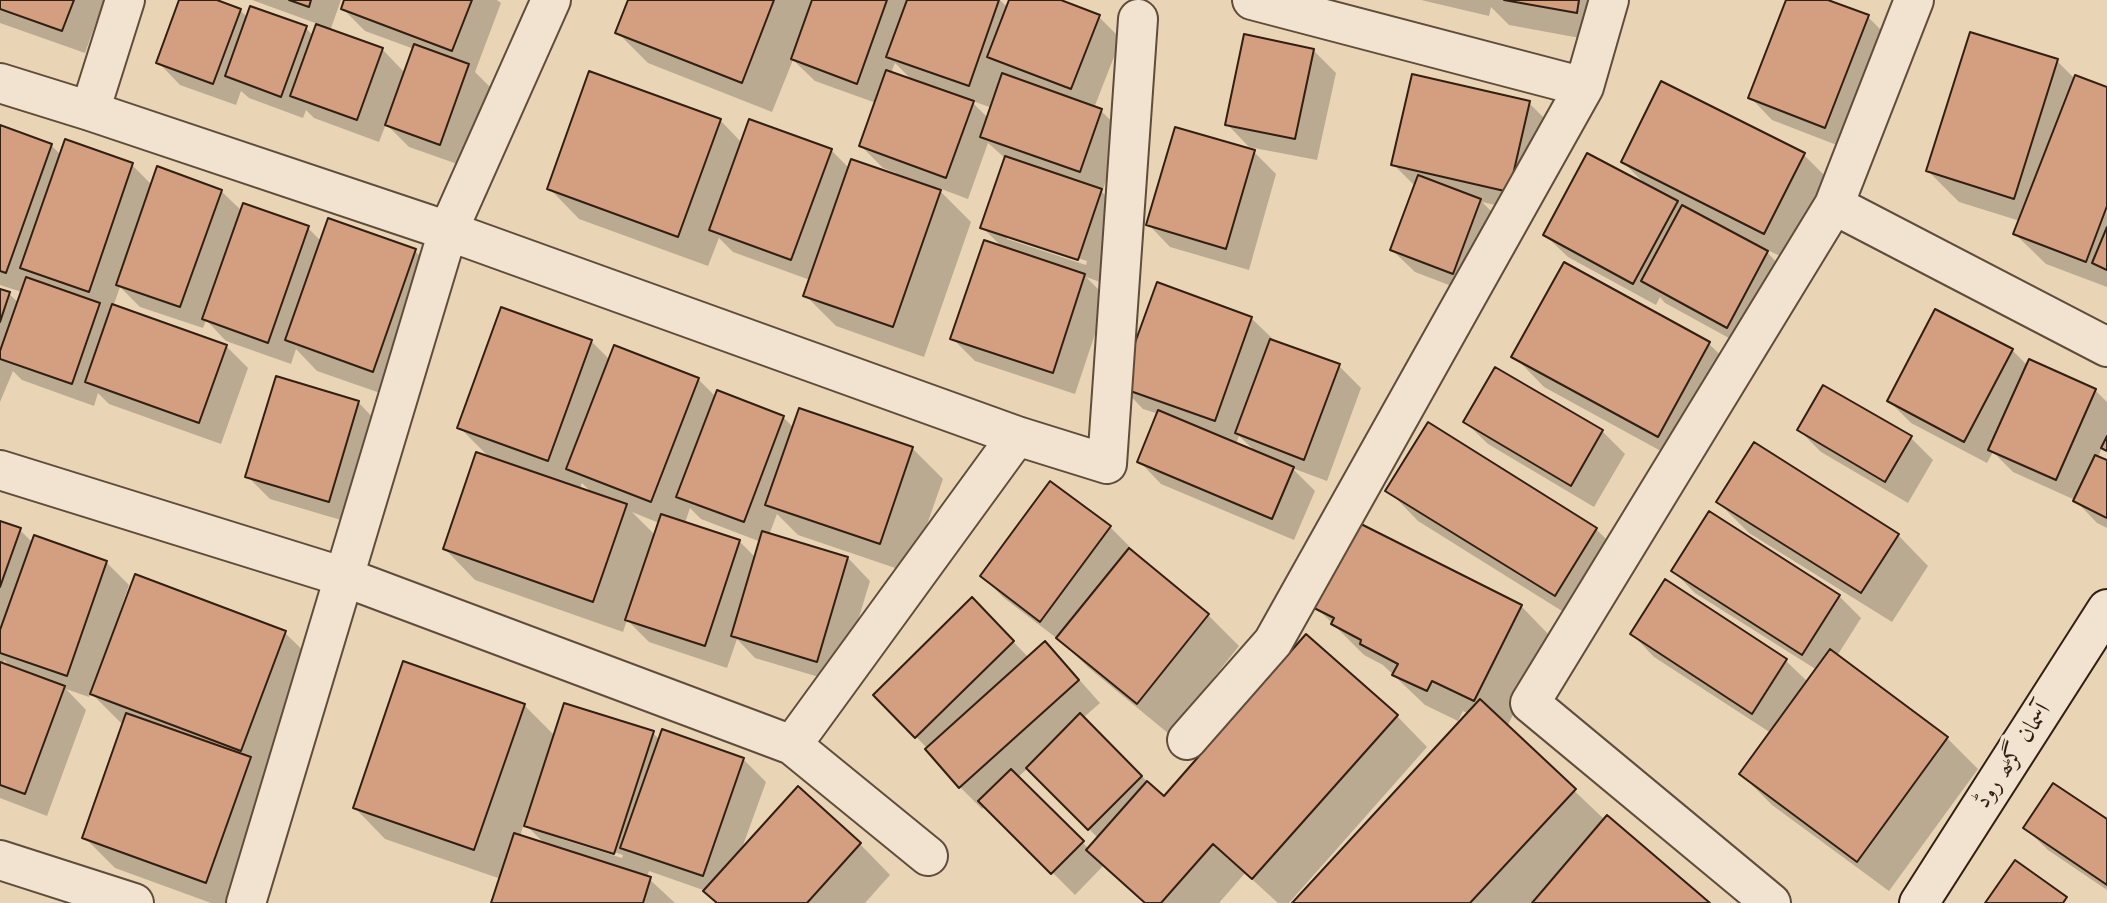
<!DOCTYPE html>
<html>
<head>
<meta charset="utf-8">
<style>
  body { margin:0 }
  canvas { display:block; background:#e9d4b6 }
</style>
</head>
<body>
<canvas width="2107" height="903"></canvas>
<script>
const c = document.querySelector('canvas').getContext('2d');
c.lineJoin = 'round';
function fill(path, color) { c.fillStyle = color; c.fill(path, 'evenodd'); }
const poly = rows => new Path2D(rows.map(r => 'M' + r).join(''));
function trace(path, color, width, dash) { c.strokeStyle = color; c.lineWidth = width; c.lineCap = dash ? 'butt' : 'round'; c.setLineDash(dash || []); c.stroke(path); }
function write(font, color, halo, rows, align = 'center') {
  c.font = font + ' "Old Standard TT",Amiri,serif'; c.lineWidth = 7; c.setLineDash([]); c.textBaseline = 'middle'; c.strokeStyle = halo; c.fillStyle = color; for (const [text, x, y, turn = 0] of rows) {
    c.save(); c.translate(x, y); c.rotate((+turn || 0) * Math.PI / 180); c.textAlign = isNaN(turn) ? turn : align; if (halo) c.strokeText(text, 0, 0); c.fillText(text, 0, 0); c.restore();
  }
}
const shadow = poly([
  [0,0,104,0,85,53,0,23],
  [180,0,212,0,240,10,248,18,306,28,313,36,318,24,252,0,341,0,330,31,382,49,405,73,414,49,365,31,343,9,346,0,497,0,501,3,475,72,491,88,463,166,409,147,386,124,379,142,314,118,306,110,303,118,249,98,241,91,236,105,180,85,158,62],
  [630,0,1000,0,1008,8,1011,0,1056,0,1099,17,1121,39,1094,108,1101,111,1124,133,1102,192,1123,213,1100,282,1086,277,1107,298,1075,394,975,361,952,338,1003,248,982,227,1006,159,988,143,968,199,936,187,971,222,924,357,836,326,805,295,810,280,733,252,719,238,708,266,579,219,549,188,720,120,742,143,831,150,849,168,895,176,896,173,883,168,861,146,876,103,815,81,793,60,772,112,648,63,617,32],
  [895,63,913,81,891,73],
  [970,100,992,108,988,118],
  [1007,235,1087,261,1086,265,1007,239],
  [1421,0,1615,0,1607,43,1509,25,1491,7,1489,16],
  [1788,0,1823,0,1868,17,1890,39,1847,149,1772,120,1750,97],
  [1313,50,1336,73,1317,160,1249,147,1227,124],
  [2057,61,2075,79,2107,89,2107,287,2046,264,2015,234,2020,221,1959,202,1928,171],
  [1529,103,1551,125,1531,213,1482,202,1503,223,1475,295,1415,272,1392,250,1416,187,1393,164],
  [0,127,51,145,61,155,132,165,152,185,221,191,242,211,308,228,321,241,415,251,445,281,403,401,317,371,296,349,291,364,226,341,206,320,203,328,140,307,120,287,113,307,226,346,248,368,221,444,109,404,98,393,94,406,22,380,13,371,0,402,0,291,9,294,19,303,22,292,0,285],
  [1254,152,1276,174,1249,270,1170,247,1148,224],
  [1804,155,1834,185,1795,263,1763,248,1789,275,1749,349,1665,303,1660,297,1656,305,1568,257,1545,235,1646,185,1623,162],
  [502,309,592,342,610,360,698,379,716,397,783,417,794,428,912,448,943,479,910,573,798,535,777,514,769,535,848,558,870,581,839,683,755,658,737,639,727,668,649,642,627,620,623,632,475,580,445,549,491,459,459,427],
  [582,483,594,495,579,490],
  [690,508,701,519,761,542,756,558,739,541,685,523],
  [632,512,659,523,655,535],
  [1251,318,1274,340,1339,366,1361,388,1327,481,1292,468,1315,491,1294,540,1161,484,1139,461,1159,414,1143,409,1121,386],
  [1239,436,1257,453,1236,444],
  [1709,344,1740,374,1690,467,1544,387,1514,356],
  [2012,350,2028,366,2095,390,2107,402,2107,452,2102,447,2098,458,2107,462,2107,528,2097,523,2075,500,2013,472,1993,452,1987,463,1911,423,1889,401],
  [1496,369,1602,431,1625,454,1594,507,1488,444,1465,422],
  [1824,387,1911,438,1933,460,1908,503,1821,452,1799,430],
  [358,402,380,425,351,523,270,499,247,476],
  [1051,483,1110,527,1133,550,1131,552,1208,615,1239,646,1169,734,1089,668,1063,643,1004,598,982,576],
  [1388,490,1596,529,1627,560,1586,626,1418,521],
  [1718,502,1898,535,1928,566,1892,622,1749,533],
  [0,523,20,530,33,543,106,562,129,585,120,611,285,633,316,663,241,903,211,903,115,868,84,837,123,725,91,693,89,697,66,689,86,710,47,816,0,798],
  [4,660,13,669,3,665],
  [1673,571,1839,596,1861,618,1837,656,1947,738,1978,769,1889,891,1772,805,1741,774,1771,733,1654,657,1632,634,1665,581,1786,661,1808,682,1817,670,1695,593],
  [972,599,1029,658,1045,644,1067,666,1100,703,1083,718,1164,798,1397,716,1427,747,1289,903,1278,903,1245,873,1219,903,1144,903,1104,865,1075,895,986,806,982,809,960,787,928,749,875,695],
  [1028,768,1099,839,1089,849,1017,778],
  [1521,606,1551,637,1507,727,1605,820,1708,903,1294,903,1469,714,1463,711,1458,721,1425,705,1383,665,1364,655,1316,607],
  [524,705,555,736,653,733,660,740,743,759,766,782,741,851,860,844,890,875,865,903,718,903,706,891,649,871,647,877,675,903,493,903,501,879,385,839,355,808],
  [524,823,546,845,520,837],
  [561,835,623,855,622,858,561,839],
  [2107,821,2107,890,2048,850,2025,828]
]);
const building = poly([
  [0,0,74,0,62,31,0,9,0,0],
  [179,0,217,0,241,9,213,84,156,63,179,0],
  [289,0,311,0,309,7,289,0],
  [344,0,472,0,452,51,341,9,344,0],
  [628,0,774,0,742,83,615,33,628,0],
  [812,0,887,0,857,84,791,59,812,0],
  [907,0,999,0,969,86,886,57,907,0],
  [1009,0,1061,0,1100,15,1071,89,987,57,1009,0],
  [1504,0,1579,0,1577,13,1504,0],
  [1786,0,1828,0,1869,15,1825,128,1748,98,1786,0],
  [250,6,307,26,281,97,225,76,250,6],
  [316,24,383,48,357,120,290,96,316,24],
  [1970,32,2058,59,2014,199,1926,171,1970,32],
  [1244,34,1314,49,1295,139,1225,125,1244,34],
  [414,44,469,64,440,145,385,125,414,44],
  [886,70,974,101,946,178,859,146,886,70],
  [589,71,721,119,678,237,547,189,589,71],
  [1002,73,1102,109,1080,172,980,137,1002,73],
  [1412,74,1530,101,1509,192,1391,165,1412,74],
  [2075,75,2107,87,2107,206,2086,262,2013,234,2075,75],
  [1661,81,1805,153,1764,234,1621,162,1661,81],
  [749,119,832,149,791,260,709,230,749,119],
  [0,125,52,144,6,273,0,271,0,125],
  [1175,127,1255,150,1226,249,1146,225,1175,127],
  [65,139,133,163,89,292,20,268,65,139],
  [1587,153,1678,201,1633,284,1543,235,1587,153],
  [1005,156,1102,189,1078,260,980,228,1005,156],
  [851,159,941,190,893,327,803,296,851,159],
  [157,166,222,190,180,307,116,285,157,166],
  [1418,175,1481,199,1453,274,1390,250,1418,175],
  [243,203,309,226,268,343,202,319,243,203],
  [1682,205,1768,251,1727,328,1641,281,1682,205],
  [328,218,416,249,373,372,285,340,328,218],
  [2107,227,2107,270,2092,263,2107,227],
  [984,240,1085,274,1053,373,950,339,984,240],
  [1564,262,1710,342,1658,437,1511,357,1564,262],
  [26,277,100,303,72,384,0,359,0,351,26,277],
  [1157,282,1252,317,1215,421,1119,387,1157,282],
  [0,289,10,292,0,322,0,289],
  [112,304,227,345,199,423,85,382,112,304],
  [501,307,592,340,548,461,457,428,501,307],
  [1935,309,2013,349,1964,442,1887,401,1935,309],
  [1270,339,1340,364,1304,460,1235,433,1270,339],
  [614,345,699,378,651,502,566,469,614,345],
  [2029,359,2096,389,2056,480,1988,450,2029,359],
  [1495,367,1603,430,1571,486,1463,422,1495,367],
  [276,376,359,401,329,502,245,477,276,376],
  [1823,385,1912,436,1885,482,1797,430,1823,385],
  [717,390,784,416,744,522,676,497,717,390],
  [799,408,913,447,880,544,765,505,799,408],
  [1158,410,1294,467,1272,519,1137,462,1158,410],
  [1428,422,1597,528,1555,596,1385,491,1428,422],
  [2107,436,2107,451,2101,448,2107,436],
  [1754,442,1899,534,1861,593,1716,502,1754,442],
  [476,452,627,504,593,602,443,549,476,452],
  [2095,455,2107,460,2107,518,2073,501,2095,455],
  [1050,481,1111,526,1040,622,980,576,1050,481],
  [1709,511,1840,595,1802,655,1671,571,1709,511],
  [661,514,740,540,705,646,625,620,661,514],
  [0,521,21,528,0,587,0,521],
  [1357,522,1522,605,1474,701,1432,681,1427,691,1392,675,1398,664,1360,644,1361,640,1331,624,1334,618,1314,608,1357,522],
  [762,531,848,557,817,662,731,636,762,531],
  [34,535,107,561,67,676,0,653,0,630,34,535],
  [1129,548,1209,614,1137,704,1056,638,1129,548],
  [135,574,286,631,241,751,90,694,135,574],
  [1665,579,1787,659,1752,714,1630,634,1665,579],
  [972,597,1014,641,915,738,873,695,972,597],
  [1306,634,1398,715,1252,879,1213,844,1161,903,1145,903,1086,850,1147,781,1164,796,1306,634],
  [1045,641,1079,680,959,788,925,749,1045,641],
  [1830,649,1948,737,1857,862,1739,774,1830,649],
  [403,661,525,704,474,850,353,808,403,661],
  [0,662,65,686,25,794,0,785,0,662],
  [1480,699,1576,789,1470,903,1292,903,1480,699],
  [564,703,654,731,614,854,524,826,564,703],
  [126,713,251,757,206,883,82,838,126,713],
  [1080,713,1142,776,1088,830,1026,768,1080,713],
  [662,729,744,758,703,876,620,848,662,729],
  [1011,769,1084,841,1051,874,978,801,1011,769],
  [2053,783,2107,819,2107,885,2023,828,2053,783],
  [798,786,861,843,807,903,717,903,703,891,798,786],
  [1607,815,1710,903,1532,903,1607,815],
  [514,833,651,877,643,903,491,903,514,833],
  [2015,860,2067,897,2063,903,1985,903,2015,860]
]);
const street = poly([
  [1252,0,1584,87],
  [0,83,90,111,448,231,1017,436,1107,464,1138,19],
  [90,111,125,0],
  [1834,205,2107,347],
  [0,470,344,577,792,745,928,856],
  [1187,740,1273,642,1584,87,1609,0],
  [792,745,1017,436],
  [0,860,134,903],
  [246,903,448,231,551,0],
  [1771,903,1530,703,1834,205,1914,0]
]);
const secondary = poly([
  [1919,903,2107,609]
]);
const streetNames = [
  ["آسمان گڑھ روڈ",2013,756,-57]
];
fill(shadow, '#0003');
fill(building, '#d49e80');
trace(building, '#321f12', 2);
trace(street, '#604c3b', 42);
trace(secondary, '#321f12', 42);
trace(street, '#f1e3d0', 38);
trace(secondary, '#f1e3d0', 38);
write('24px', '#321f12', '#f1e3d0', streetNames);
</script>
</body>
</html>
